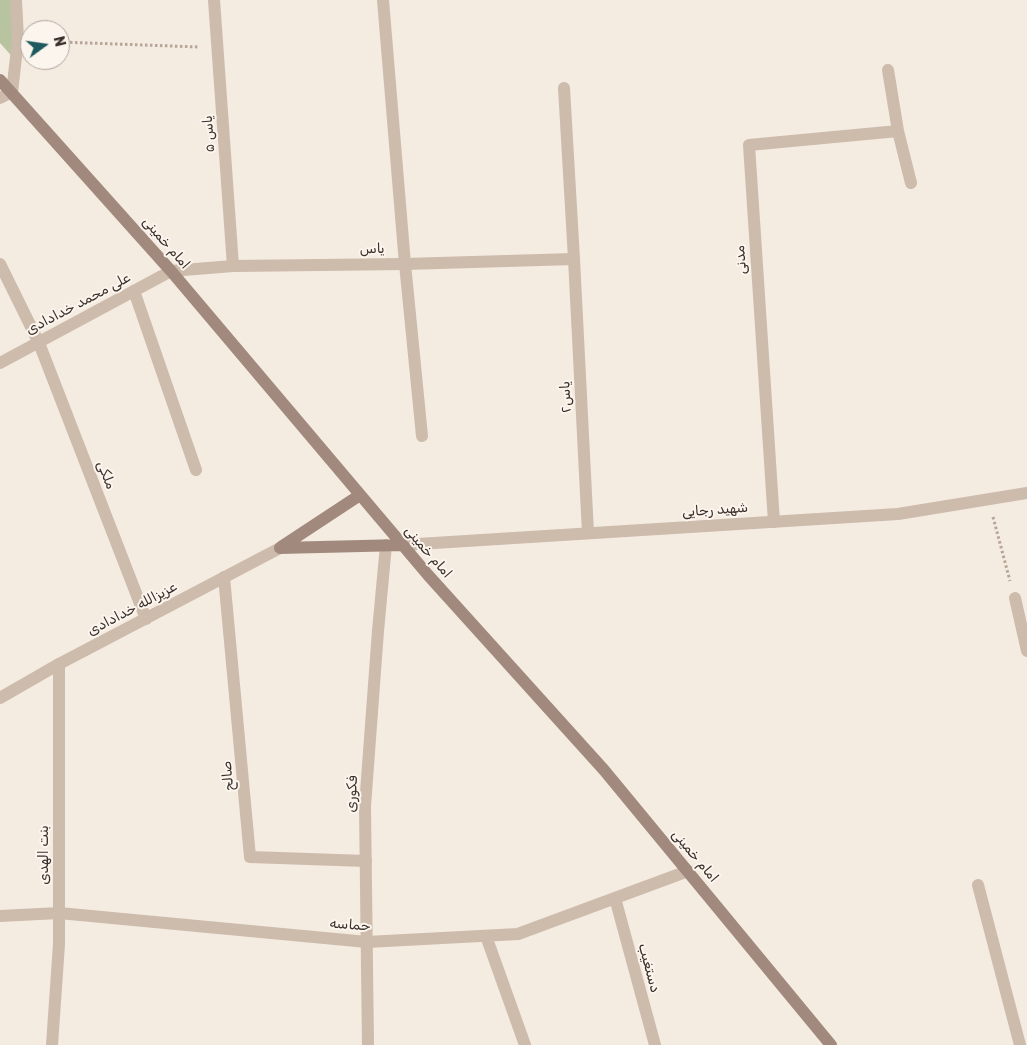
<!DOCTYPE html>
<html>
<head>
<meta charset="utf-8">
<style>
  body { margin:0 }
  #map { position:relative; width:1027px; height:1045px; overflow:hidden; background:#f4ebe1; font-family:Rubik,sans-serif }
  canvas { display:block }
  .north { position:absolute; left:20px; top:20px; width:50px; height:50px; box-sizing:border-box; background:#fbf5ee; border:1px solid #aea6a0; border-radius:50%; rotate:76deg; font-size:14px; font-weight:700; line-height:20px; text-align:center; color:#3b302b }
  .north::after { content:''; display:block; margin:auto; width:18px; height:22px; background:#1f5a5e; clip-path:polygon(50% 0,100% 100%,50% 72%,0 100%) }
</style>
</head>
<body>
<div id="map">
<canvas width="1027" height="1045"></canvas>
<div class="north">N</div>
</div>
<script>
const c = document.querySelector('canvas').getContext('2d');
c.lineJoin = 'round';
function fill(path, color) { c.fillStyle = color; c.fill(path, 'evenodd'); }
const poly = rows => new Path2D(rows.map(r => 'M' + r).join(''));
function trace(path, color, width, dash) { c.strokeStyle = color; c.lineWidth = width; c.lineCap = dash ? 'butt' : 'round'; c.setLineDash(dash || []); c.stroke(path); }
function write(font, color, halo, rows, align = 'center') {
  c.font = font + ' Rubik,Vazirmatn,sans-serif'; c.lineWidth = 4; c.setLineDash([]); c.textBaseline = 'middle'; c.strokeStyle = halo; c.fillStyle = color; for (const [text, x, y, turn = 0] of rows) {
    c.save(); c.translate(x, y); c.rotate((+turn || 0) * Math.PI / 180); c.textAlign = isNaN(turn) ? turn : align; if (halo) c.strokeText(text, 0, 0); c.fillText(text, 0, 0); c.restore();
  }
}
const green = poly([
  [0,0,14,0,17,62,0,43]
]);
const path = poly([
  [60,42,199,47],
  [993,517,1010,581]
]);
const service = poly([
  [214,0,233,266],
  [383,0,405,264,422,436],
  [888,70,898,131,911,183],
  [564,88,574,259],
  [12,92,18,40,16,0],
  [0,264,39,343,146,619],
  [134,291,196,470],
  [774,522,749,145,898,131],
  [224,577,250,857,366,861],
  [1015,598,1027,651],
  [978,885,1020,1045],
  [615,898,655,1045],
  [0,916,59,913,367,942,518,934,688,871],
  [486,936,525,1045]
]);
const minor = poly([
  [0,98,12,92],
  [0,363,171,271,233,266,405,264,574,259,588,533],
  [402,545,898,514,1027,493],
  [52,1045,59,944,59,664],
  [368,1045,365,806,378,631,386,545]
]);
const tertiary = poly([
  [0,698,59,664,280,548]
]);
const secondary = poly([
  [0,80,171,271,428,575,604,770,831,1045],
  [281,547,360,495],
  [280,548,402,545]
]);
const streetNames = [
  ["یاس ۵",209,134,-94],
  ["امام خمینی",166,243,49],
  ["یاس",372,249,-1],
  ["مدنی",741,260,-94],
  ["علی محمد خدادادی",78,304,-28],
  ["یاس۲",566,397,-93],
  ["ملکی",106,475,69],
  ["شهید رجایی",715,510,-4],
  ["امام خمینی",428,552,49],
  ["عزیزالله خدادادی",132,609,-28],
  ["صالح",228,776,-95],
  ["فکوری",352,794,-87],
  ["بنت الهدی",44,855,-90],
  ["امام خمینی",695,856,50],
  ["حماسه",350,925,4],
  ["دستغیب",649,968,75]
];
fill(green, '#b8c4a0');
trace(path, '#b9a596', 3, [2.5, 2.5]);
trace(service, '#cdbbac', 12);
trace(minor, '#cdbbac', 12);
trace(tertiary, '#cdbbac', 12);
trace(secondary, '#a18a7d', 12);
write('14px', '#3b302b', '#fbf5ee', streetNames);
</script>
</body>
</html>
